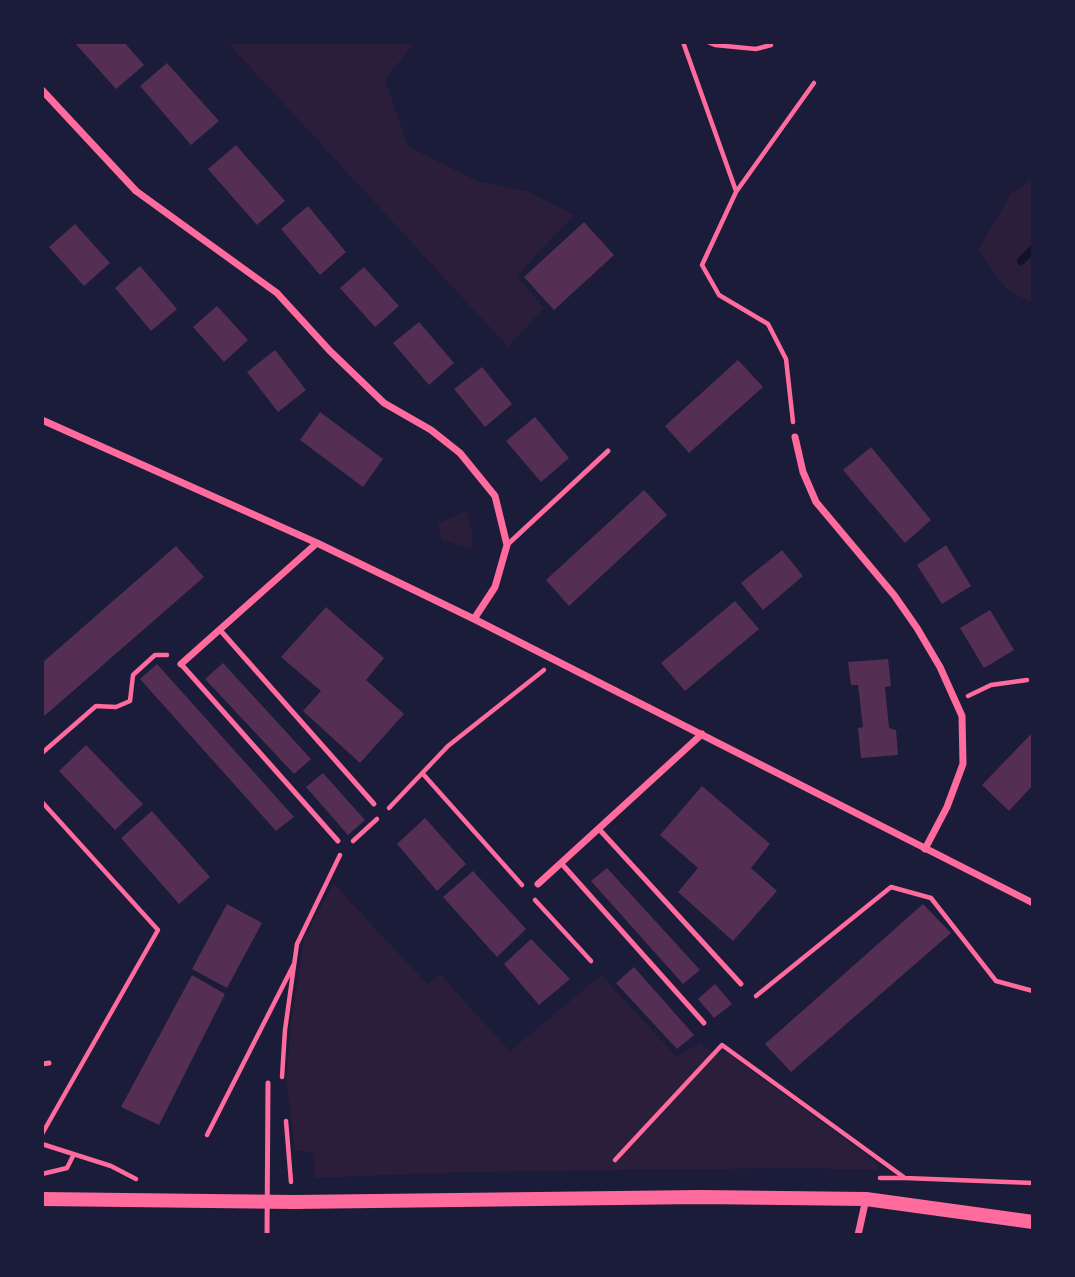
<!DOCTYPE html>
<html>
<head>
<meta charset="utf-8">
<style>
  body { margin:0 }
  #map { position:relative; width:1075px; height:1277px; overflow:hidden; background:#1b1b3a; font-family:"Titillium Web",sans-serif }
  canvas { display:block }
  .frame { position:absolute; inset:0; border:44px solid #1b1b3a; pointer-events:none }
</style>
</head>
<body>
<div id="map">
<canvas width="1075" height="1277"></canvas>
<div class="frame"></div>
</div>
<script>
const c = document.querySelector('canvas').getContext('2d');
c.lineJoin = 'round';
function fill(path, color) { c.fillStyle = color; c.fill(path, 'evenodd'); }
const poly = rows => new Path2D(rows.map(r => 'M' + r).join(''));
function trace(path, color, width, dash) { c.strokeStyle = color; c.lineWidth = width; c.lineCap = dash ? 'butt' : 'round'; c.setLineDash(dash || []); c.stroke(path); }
const green = poly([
  [227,42,415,42,385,80,408,146,477,181,527,191,575,215,517,275,544,308,508,347],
  [1033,178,1033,303,1007,290,978,250,1011,194],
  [467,511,473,534,471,549,442,540,438,523],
  [333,883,428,985,440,974,510,1051,601,975,676,1056,701,1043,714,1053,728,1053,877,1163,879,1170,801,1168,467,1172,315,1178,313,1153,295,1150,286,1081,291,1024,304,939]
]);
const stream = poly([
  [1021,261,1033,249]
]);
const building = poly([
  [74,42,124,42,144,65,116,89],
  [167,63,219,121,191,145,140,86],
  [236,145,285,201,257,225,208,169],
  [308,206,346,252,320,275,281,229],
  [584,222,614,255,554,310,524,277],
  [75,224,110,263,84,286,49,247],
  [140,266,177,309,151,331,115,288],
  [364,267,399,306,375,327,340,288],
  [217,306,248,340,224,362,193,327],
  [419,322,454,363,429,385,393,343],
  [275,350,306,390,278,412,247,372],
  [738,360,763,387,689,453,665,426],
  [482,367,512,404,485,427,454,389],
  [320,412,383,459,363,487,300,440],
  [535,417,569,458,541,482,506,441],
  [871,447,931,520,905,543,843,470],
  [644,490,667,515,569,606,546,580],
  [946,545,971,586,942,604,917,565],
  [176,546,204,577,42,718,42,663],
  [782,550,803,576,763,610,741,583],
  [735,601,759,629,685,691,661,663],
  [326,607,384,658,366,680,404,714,360,763,303,711,321,691,281,657],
  [990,610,1014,650,984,668,960,628],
  [888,659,891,686,885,687,889,728,896,730,898,755,861,758,858,728,863,727,858,685,851,685,848,662],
  [223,663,311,759,294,774,205,679],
  [157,664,294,817,276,831,140,679],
  [1033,732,1033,785,1009,811,982,785],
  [86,745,143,804,115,830,59,771],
  [323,773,365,820,348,835,306,787],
  [702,786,770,844,751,868,777,891,733,941,678,892,698,868,660,835],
  [152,811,210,877,179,904,121,838],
  [425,818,466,864,437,891,397,844],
  [607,868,700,970,683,984,591,881],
  [473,871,526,929,497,957,443,897],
  [227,904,262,923,227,988,192,969],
  [923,904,951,933,791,1072,765,1044],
  [531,939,570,979,539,1005,504,964],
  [634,967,694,1035,677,1049,616,983],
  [192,975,225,994,159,1125,121,1107],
  [715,984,732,1004,714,1018,698,999]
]);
const path = poly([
  [683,42,736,191],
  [708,42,715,45,756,49,771,45],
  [793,422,786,359,768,324,719,295,702,265,736,192,814,83],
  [968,696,991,685,1027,680],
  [42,753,96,706,116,707,130,701,133,675,155,655,167,655],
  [423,774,522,885],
  [42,802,158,930,42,1134],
  [389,808,448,746,544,670],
  [353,841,377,819],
  [535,900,591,961],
  [756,996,891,887,931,898,996,981,1033,991],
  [282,1077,285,1030,297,944,340,855],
  [286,1121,291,1182],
  [207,1135,294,964],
  [42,1144,111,1166,136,1179],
  [615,1160,722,1045,905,1178,880,1178],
  [42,1174,67,1168,74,1154],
  [905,1178,1033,1183]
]);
const service = poly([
  [507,545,608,451],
  [220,630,374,804],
  [181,664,338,841],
  [598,828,741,984],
  [561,863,704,1023],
  [42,1064,49,1063],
  [267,1235,268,1083]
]);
const minor = poly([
  [42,90,136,191,277,293,330,351,384,403,431,430,460,453,495,496,507,545,495,587,474,619],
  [42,420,317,543,474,619,1033,903],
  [795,437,803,472,816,502,894,595,917,628,940,667,962,716,963,764,947,807,925,849],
  [181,664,317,543],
  [538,884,702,734],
  [858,1235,866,1199]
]);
const secondary = poly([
  [42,1199,294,1202,700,1197,866,1199,1033,1222]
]);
fill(green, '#2a1e3b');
trace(stream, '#12122b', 8);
fill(building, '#542f53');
trace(path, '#ff6b9d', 4.5);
trace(service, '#ff6b9d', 5);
trace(minor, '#ff6b9d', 7);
trace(secondary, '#ff6b9d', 14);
</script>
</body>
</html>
